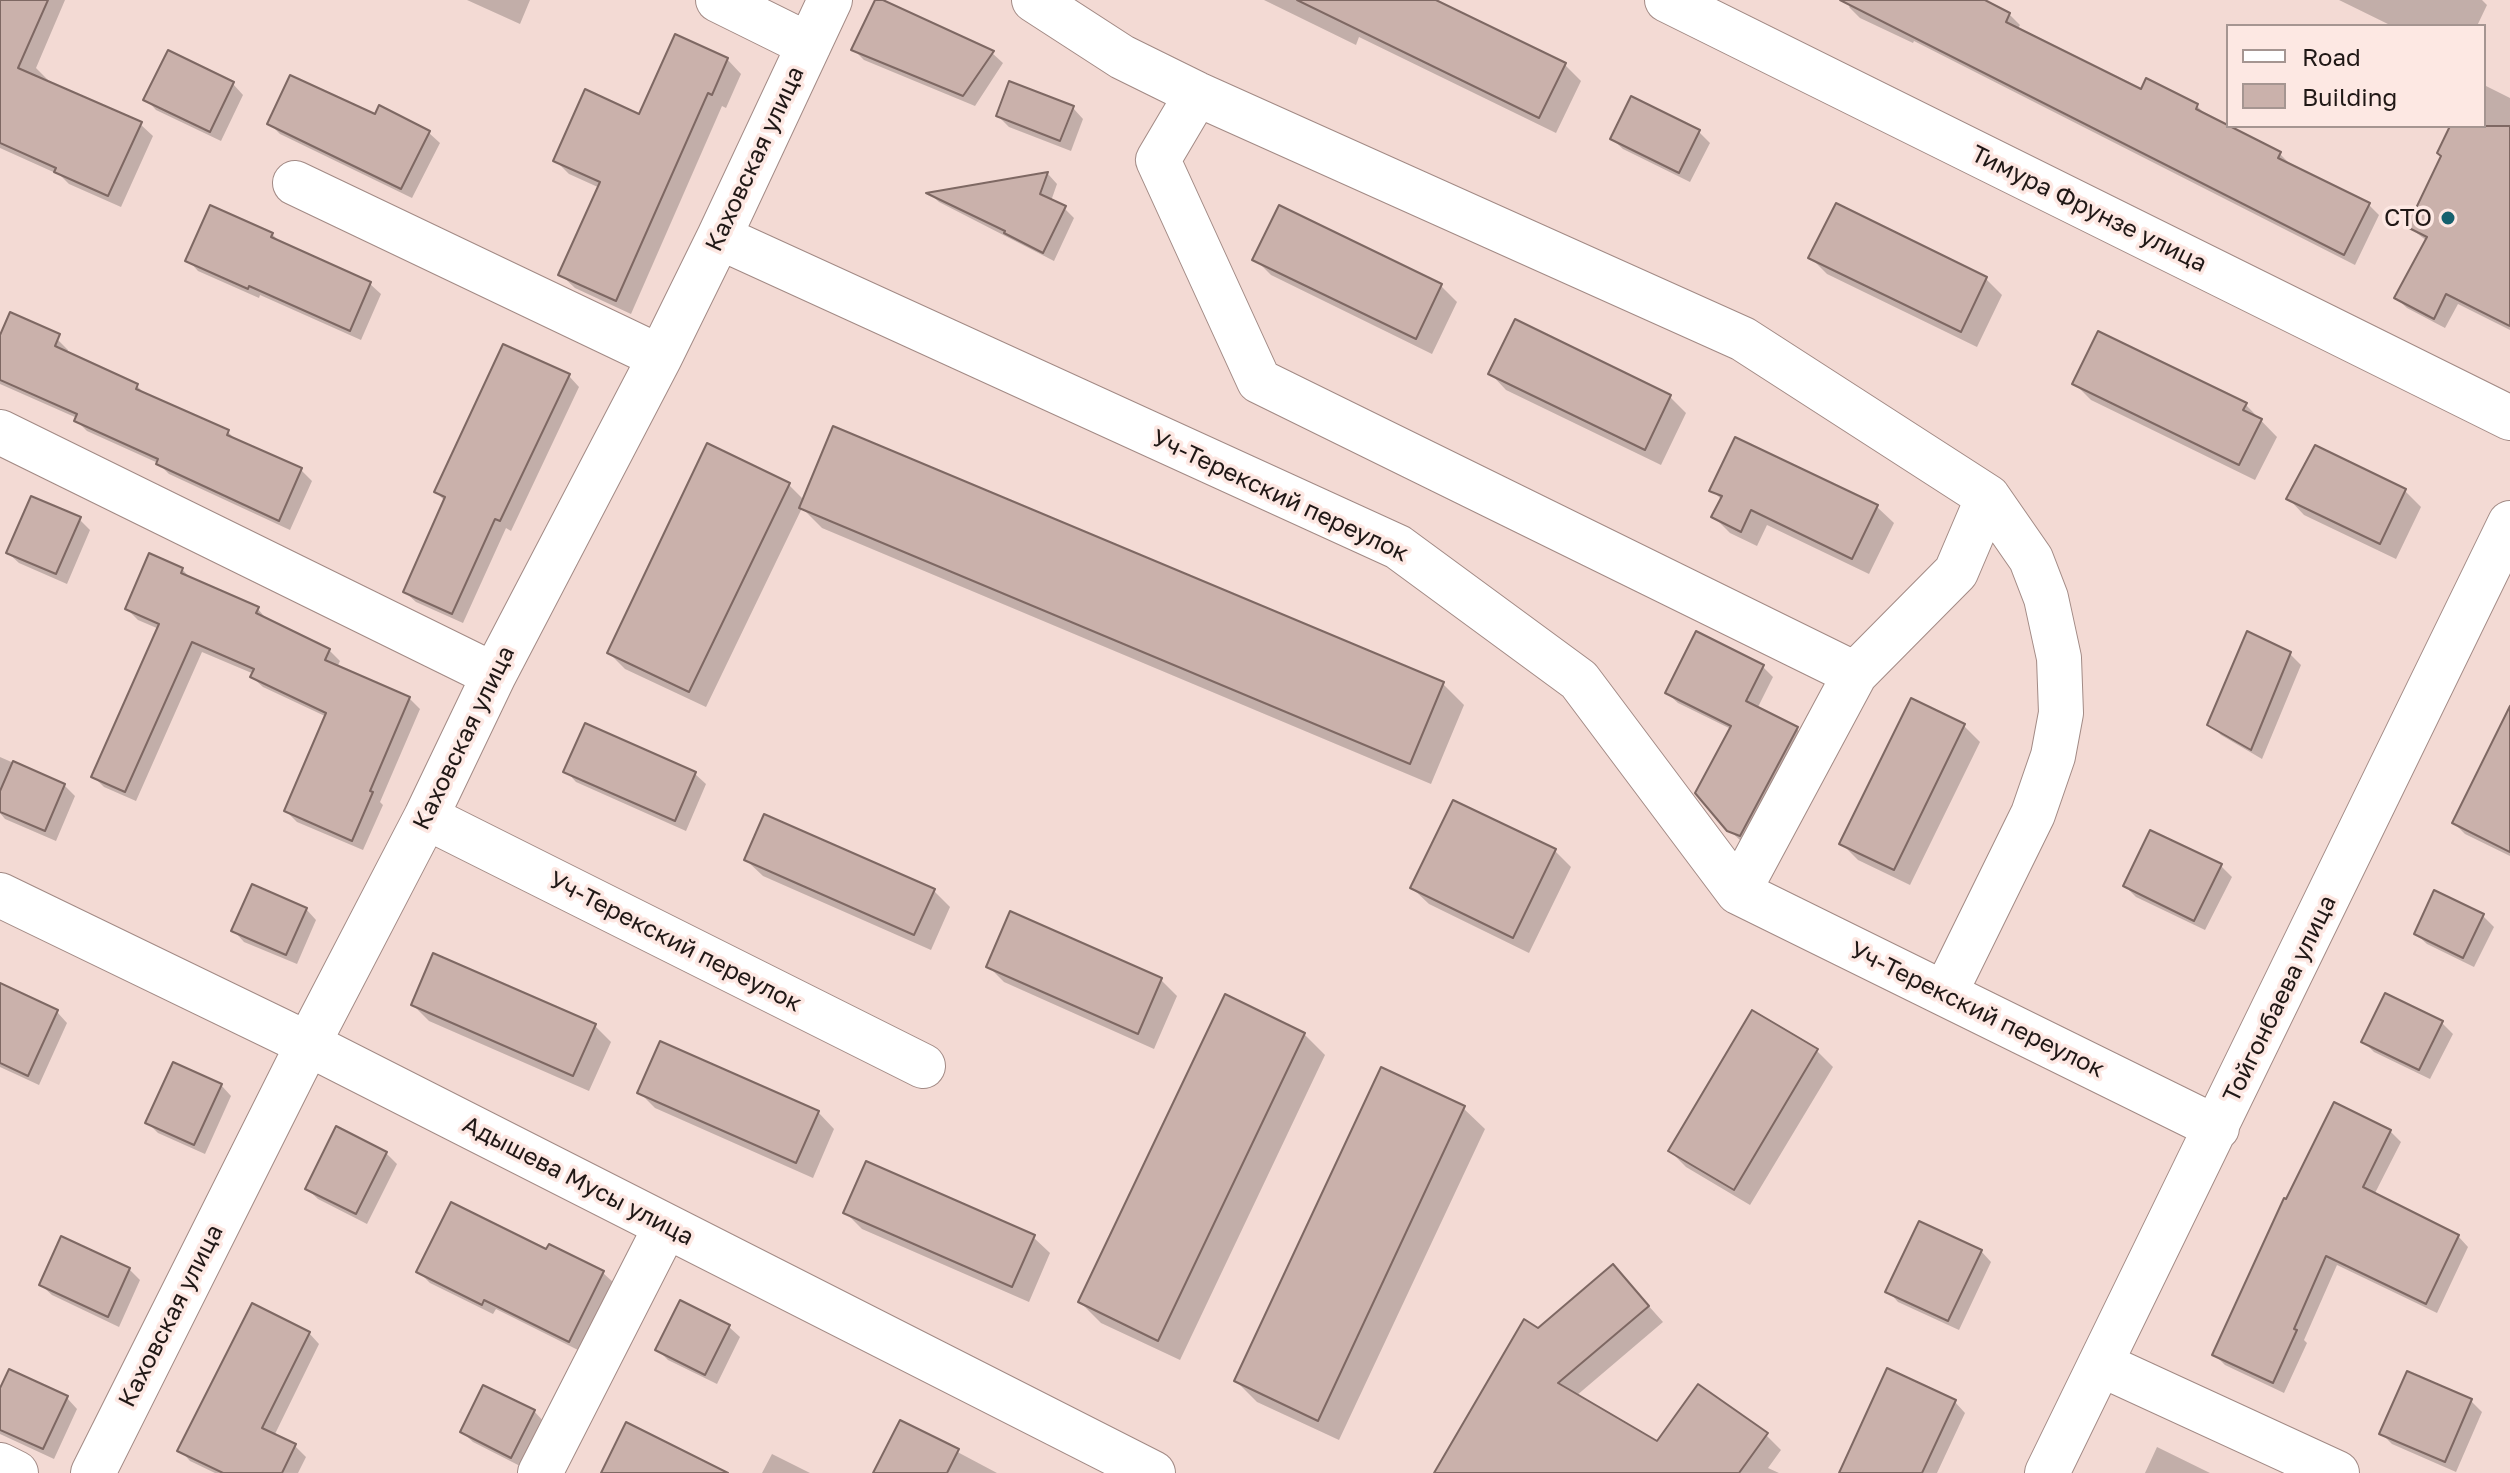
<!DOCTYPE html>
<html>
<head>
<meta charset="utf-8">
<style>
  body { margin:0 }
  #map { position:relative; width:2510px; height:1473px; overflow:hidden; background:#f3dad4; font-family:"Golos Text",sans-serif }
  canvas { display:block }
  .legend { position:absolute; left:2226px; top:24px; width:260px; height:104px; box-sizing:border-box; background:#fde8e3; border:2px solid #a59591; margin:0; padding:10px 14px; list-style:none; font-size:24px; color:#201816 }
  .legend li { display:flex; align-items:center; gap:16px; height:40px }
  .legend b { width:40px; border:2px solid #a59591 }
</style>
</head>
<body>
<div id="map">
<canvas width="2510" height="1473"></canvas>
<ul class="legend">
<li><b style="height:10px;background:#fff"></b>Road</li>
<li><b style="height:22px;background:#cab1ab"></b>Building</li>
</ul>
</div>
<script>
const c = document.querySelector('canvas').getContext('2d');
c.lineJoin = 'round';
function fill(path, color) { c.fillStyle = color; c.fill(path, 'evenodd'); }
const poly = rows => new Path2D(rows.map(r => 'M' + r).join(''));
function trace(path, color, width, dash) { c.strokeStyle = color; c.lineWidth = width; c.lineCap = dash ? 'butt' : 'round'; c.setLineDash(dash || []); c.stroke(path); }
function write(font, color, halo, rows, align = 'center') {
  c.font = font + ' "Golos Text",sans-serif'; c.lineWidth = 7; c.setLineDash([]); c.textBaseline = 'middle'; c.strokeStyle = halo; c.fillStyle = color; for (const [text, x, y, turn = 0] of rows) {
    c.save(); c.translate(x, y); c.rotate((+turn || 0) * Math.PI / 180); c.textAlign = isNaN(turn) ? turn : align; if (halo) c.strokeText(text, 0, 0); c.fillText(text, 0, 0); c.restore();
  }
}
const shadow = poly([
  [0,0,65,0,36,68,48,80,47,82,140,124,153,136,121,207,69,184,60,175,0,148],
  [467,0,530,0,520,24],
  [877,0,992,53,1003,63,975,106,864,60,853,49],
  [1264,0,1432,0,1565,65,1581,81,1556,133,1359,37,1356,45],
  [1853,0,1981,0,2009,14,2020,25,2017,30,2142,91,2197,106,2208,117,2280,154,2291,165,2369,205,2379,215,2355,265,1914,41,1913,43,1860,18,1849,7],
  [2339,0,2482,0,2487,5,2477,26,2392,26],
  [727,59,741,74,726,108,722,106,631,314,575,288,560,274,600,188,569,174,555,160,640,117],
  [233,84,243,95,221,141,156,110,146,99],
  [2484,85,2510,98,2510,330,2458,304,2445,328,2407,308,2396,298,2427,241,2409,227,2443,157,2452,126,2484,126],
  [1073,108,1083,119,1071,151,1009,127,998,116],
  [270,124,429,133,440,143,412,198,280,134],
  [1699,132,1710,143,1690,182,1623,149,1612,139],
  [1048,174,1057,184,1051,201,1064,208,1074,218,1054,261,939,202,930,194],
  [272,234,282,244,370,284,381,294,361,340,260,295,259,298,198,271,188,260],
  [1811,258,1986,279,2002,295,1977,347,1827,274],
  [1255,259,1441,286,1457,302,1432,354,1271,275],
  [57,339,68,350,66,354,137,386,147,396,228,432,238,442,301,470,312,481,290,530,169,474,158,463,87,431,76,420,77,418,0,384,0,340],
  [1490,373,1670,397,1686,413,1661,465,1506,390],
  [569,376,579,387,511,531,506,528,463,623,416,602,405,592,445,501,436,492],
  [2075,384,2246,405,2277,437,2255,480,2091,400],
  [834,428,1443,684,1464,705,1431,784,822,528,802,508,706,707,625,669,609,653,789,485,804,500],
  [1736,440,1877,507,1894,523,1869,574,1767,525,1757,546,1730,533,1714,517,1722,500,1712,490],
  [2405,491,2421,507,2396,559,2304,515,2288,498],
  [79,519,90,530,67,584,19,563,8,553],
  [182,569,193,581,258,609,268,621,329,650,340,661,337,667,409,698,420,709,380,802,383,805,363,850,297,822,286,811,327,717,263,687,252,677,254,674,202,652,136,801,104,787,93,776,159,629,138,620,127,609],
  [2290,654,2301,665,2262,759,2221,735,2210,724],
  [1762,666,1773,677,1757,709,1797,729,1807,740,1741,841,1729,830,1731,729,1678,703,1667,693],
  [2510,704,2510,856,2465,834,2454,823],
  [1964,726,1980,742,1910,885,1858,860,1842,844],
  [0,757,64,785,75,796,56,841,5,819,0,813],
  [566,771,695,774,706,784,686,831,576,782],
  [1555,851,1571,867,1529,953,1429,904,1412,888],
  [746,860,934,891,950,907,931,950,763,876],
  [2221,866,2232,877,2205,930,2136,897,2125,886],
  [2435,893,2483,916,2494,927,2474,967,2427,944,2416,934],
  [306,909,316,920,297,964,244,942,234,931],
  [988,966,1161,980,1177,996,1154,1049,1004,982],
  [0,986,57,1012,67,1023,39,1085,0,1067],
  [413,1005,595,1026,611,1042,589,1091,429,1021],
  [2442,1023,2453,1034,2430,1079,2374,1052,2364,1042],
  [1304,1034,1325,1055,1180,1360,1101,1323,1080,1302],
  [1817,1051,1833,1067,1750,1205,1686,1167,1670,1151],
  [221,1085,231,1096,205,1154,158,1133,147,1122],
  [639,1092,818,1112,834,1129,813,1178,655,1108],
  [1463,1108,1485,1129,1339,1440,1257,1402,1236,1381],
  [2390,1131,2401,1142,2374,1195,2458,1236,2468,1247,2437,1313,2337,1265,2304,1340,2307,1343,2284,1393,2225,1365,2214,1354,2287,1201],
  [386,1153,397,1164,367,1224,318,1199,307,1189],
  [846,1213,1033,1237,1050,1253,1029,1302,862,1229],
  [547,1251,603,1273,614,1283,580,1351,496,1309,493,1314,430,1283,419,1272],
  [1981,1251,1991,1262,1959,1330,1898,1302,1888,1291],
  [1613,1266,1663,1322,1576,1396,1658,1444,1766,1435,1781,1450,1768,1468,1779,1473,1436,1473,1538,1330],
  [129,1269,140,1280,119,1327,52,1295,41,1285],
  [729,1327,740,1337,717,1384,668,1360,657,1349],
  [309,1333,319,1344,274,1436,295,1446,306,1457,298,1473,215,1473,190,1461,180,1450],
  [0,1393,67,1398,77,1409,54,1459,0,1434],
  [2471,1401,2482,1412,2456,1472,2392,1444,2382,1434],
  [1955,1402,1965,1413,1937,1473,1899,1473],
  [534,1411,544,1422,522,1467,473,1442,462,1432],
  [901,1422,997,1473,881,1473],
  [2157,1447,2210,1473,2145,1473],
  [772,1454,810,1473,762,1473]
]);
const building = poly([
  [0,0,48,0,18,68,142,122,108,196,54,172,56,168,0,143,0,0],
  [875,0,883,0,994,51,963,96,851,50,875,0],
  [1297,0,1436,0,1566,63,1539,118,1297,0],
  [1840,0,1985,0,2010,13,2006,22,2141,89,2146,78,2198,104,2196,109,2281,152,2278,158,2370,203,2344,255,1840,0],
  [675,34,728,58,712,95,708,93,616,301,558,275,600,182,553,161,585,89,639,114,675,34],
  [168,50,234,82,210,132,143,100,168,50],
  [290,75,375,114,379,105,430,131,401,189,267,124,290,75],
  [1009,81,1074,106,1060,141,996,116,1009,81],
  [1631,96,1700,130,1679,173,1610,139,1631,96],
  [2450,126,2510,126,2510,326,2446,294,2434,319,2394,298,2427,237,2407,227,2441,156,2437,153,2450,126],
  [1048,172,1040,194,1066,206,1043,253,1004,233,1005,231,926,193,1048,172],
  [1836,203,1987,277,1961,332,1808,258,1836,203],
  [210,205,273,233,271,237,371,282,350,331,249,286,248,289,185,261,210,205],
  [1279,205,1442,284,1416,339,1252,260,1279,205],
  [10,312,60,334,55,346,138,384,136,389,229,430,227,435,302,468,279,521,156,464,158,459,74,421,77,414,0,380,0,335,10,312],
  [1515,319,1671,395,1645,450,1488,374,1515,319],
  [2098,331,2247,403,2243,410,2262,419,2239,465,2072,384,2098,331],
  [503,344,570,374,500,521,495,519,452,614,403,592,445,497,434,492,503,344],
  [833,426,1444,682,1410,764,799,508,833,426],
  [1735,437,1878,505,1852,559,1751,510,1741,532,1711,517,1722,496,1709,491,1735,437],
  [707,443,790,483,689,692,607,653,707,443],
  [2315,445,2406,489,2380,544,2286,499,2315,445],
  [31,496,81,517,56,574,6,553,31,496],
  [149,553,183,568,181,573,259,607,256,613,330,649,325,660,410,697,370,791,373,792,352,841,284,811,326,713,250,677,254,669,192,642,125,792,91,777,159,624,125,609,149,553],
  [1696,631,1764,665,1746,701,1798,727,1740,836,1727,831,1695,793,1731,726,1665,693,1696,631],
  [2247,631,2291,652,2251,750,2207,725,2247,631],
  [1911,698,1965,724,1894,870,1839,844,1911,698],
  [2510,706,2510,852,2452,823,2510,706],
  [585,723,696,772,675,821,563,772,585,723],
  [13,761,65,784,45,831,0,812,0,791,13,761],
  [1453,800,1556,849,1513,938,1410,888,1453,800],
  [764,814,935,889,914,935,744,860,764,814],
  [2150,830,2222,864,2194,921,2123,886,2150,830],
  [252,884,307,908,286,955,231,931,252,884],
  [2434,890,2484,914,2463,958,2414,934,2434,890],
  [1010,911,1162,978,1138,1034,986,967,1010,911],
  [433,953,596,1024,573,1076,411,1005,433,953],
  [0,983,58,1010,28,1076,0,1063,0,983],
  [2385,993,2443,1021,2419,1070,2361,1042,2385,993],
  [1225,994,1305,1033,1158,1341,1078,1302,1225,994],
  [1752,1010,1818,1049,1734,1190,1668,1151,1752,1010],
  [660,1041,819,1111,796,1163,637,1093,660,1041],
  [173,1062,222,1084,194,1145,145,1123,173,1062],
  [1381,1067,1465,1106,1318,1421,1234,1381,1381,1067],
  [2334,1102,2391,1130,2363,1187,2459,1235,2426,1304,2326,1256,2294,1329,2297,1330,2273,1383,2212,1355,2284,1198,2286,1199,2334,1102],
  [336,1126,387,1152,356,1214,305,1189,336,1126],
  [866,1161,1035,1235,1012,1287,843,1213,866,1161],
  [451,1202,546,1249,549,1244,604,1271,569,1342,484,1300,482,1305,416,1272,451,1202],
  [1919,1221,1982,1250,1948,1321,1885,1292,1919,1221],
  [61,1236,130,1268,108,1317,39,1285,61,1236],
  [1613,1264,1649,1306,1558,1383,1657,1441,1698,1384,1768,1433,1739,1473,1434,1473,1524,1319,1538,1328,1613,1264],
  [680,1300,730,1325,705,1375,655,1350,680,1300],
  [252,1303,310,1332,262,1428,296,1444,282,1473,223,1473,177,1451,252,1303],
  [1887,1368,1956,1400,1922,1473,1839,1473,1887,1368],
  [9,1369,68,1396,43,1449,0,1430,0,1388,9,1369],
  [2407,1371,2472,1399,2445,1462,2379,1434,2407,1371],
  [483,1385,535,1410,511,1458,460,1432,483,1385],
  [900,1420,959,1449,947,1473,873,1473,900,1420],
  [626,1422,728,1473,601,1473,626,1422]
]);
const minor = poly([
  [718,0,809,45],
  [1034,0,1122,57,1197,94,1743,339,1988,497,1956,572,1855,674,1738,892],
  [1197,94,1158,160,1259,381,1855,674],
  [295,183,660,357],
  [719,237,1398,547,1579,680,1738,892,2217,1128],
  [0,432,494,675],
  [426,817,923,1066],
  [0,895,308,1044,1153,1473],
  [1945,993,2033,814,2053,756,2061,713,2059,658,2046,598,2031,559,1988,497],
  [2100,1364,2337,1473],
  [0,1465,16,1473],
  [93,1473,308,1044,426,817,494,675,660,357,719,237,830,0],
  [540,1473,666,1226],
  [2047,1473,2510,523]
]);
const secondary = poly([
  [1667,0,2510,418]
]);
const markers = [
  [2448,218,8,"#16616e"]
];
const streetNames = [
  ["Каховская улица",755,159,-65],
  ["Тимура Фрунзе улица",2089,209,26],
  ["Уч-Терекский переулок",1280,496,25],
  ["Каховская улица",464,738,-64],
  ["Уч-Терекский переулок",675,942,27],
  ["Тойгонбаева улица",2280,999,-64],
  ["Уч-Терекский переулок",1977,1010,26],
  ["Адышева Мусы улица",578,1181,27],
  ["Каховская улица",171,1316,-63]
];
const poiNames = [
  ["СТО",2432,218]
];
fill(shadow, '#0003');
fill(building, '#cab1ab');
trace(building, '#7e6863', 2);
trace(minor, '#a28a85', 46);
trace(secondary, '#a28a85', 46);
trace(minor, '#fff', 44);
trace(secondary, '#fff', 44);
for (const [x, y, r, color] of markers) { const dot = new Path2D(); dot.arc(x, y, r, 0, 2 * Math.PI); c.fillStyle = color; c.fill(dot); trace(dot, '#fde8e3', 3); }
write('24px', '#201816', '#fde8e3', streetNames);
write('24px', '#201816', '#fde8e3', poiNames, 'right');
</script>
</body>
</html>
